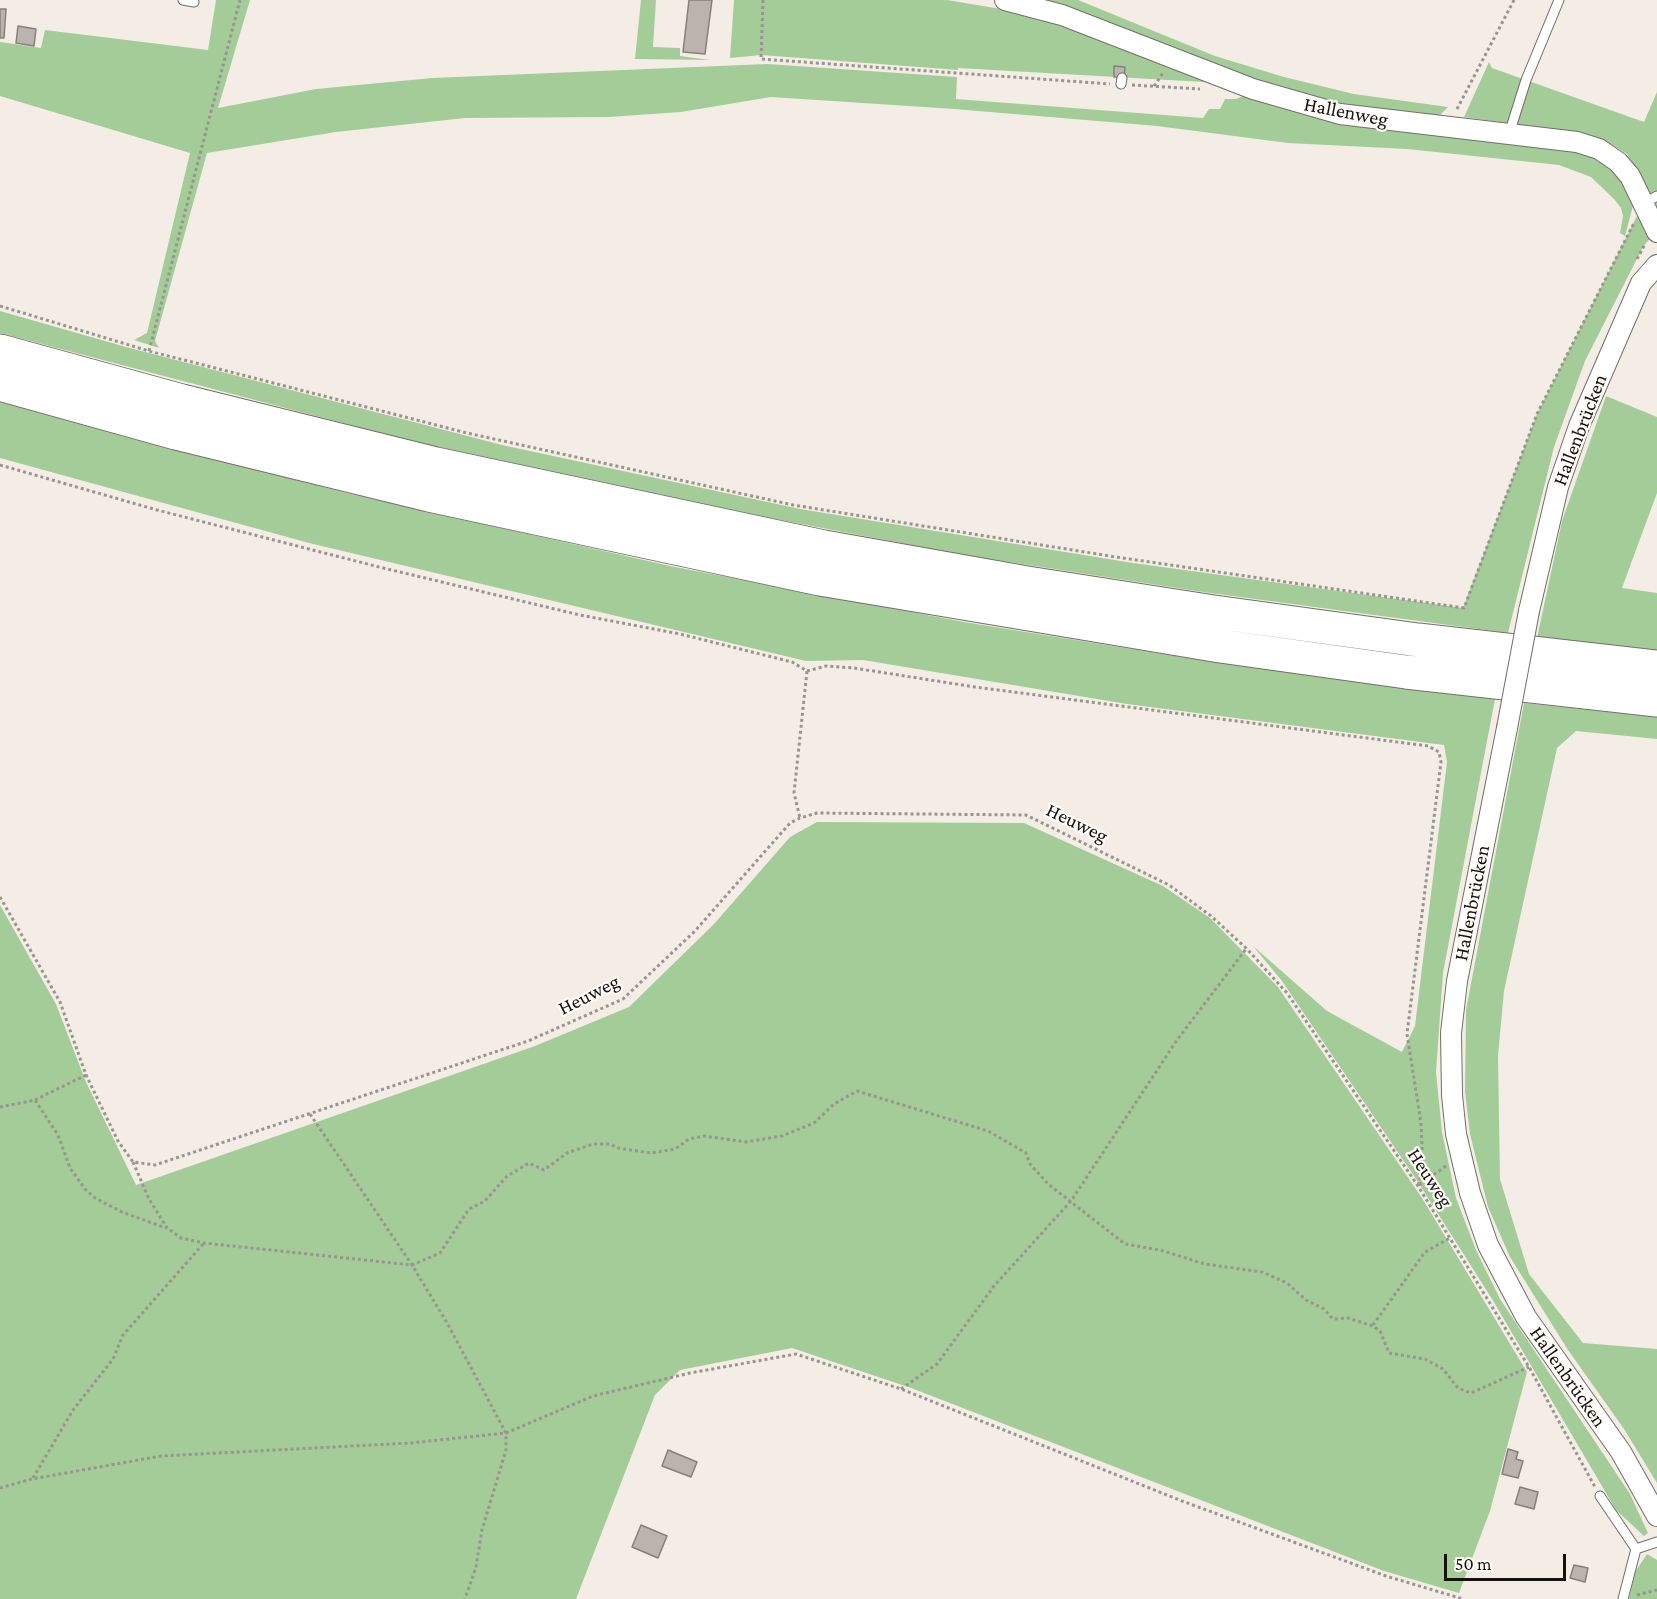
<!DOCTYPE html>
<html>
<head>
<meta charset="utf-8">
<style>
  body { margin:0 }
  #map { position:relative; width:1657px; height:1599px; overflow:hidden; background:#f4ede6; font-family:"Crimson Pro",serif }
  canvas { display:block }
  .scale { position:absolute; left:1444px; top:1554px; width:122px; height:27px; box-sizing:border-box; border:3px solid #151210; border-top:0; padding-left:8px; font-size:18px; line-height:21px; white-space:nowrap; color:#151210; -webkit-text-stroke:4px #fffbf7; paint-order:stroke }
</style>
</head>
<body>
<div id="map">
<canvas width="1657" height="1599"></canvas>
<div class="scale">50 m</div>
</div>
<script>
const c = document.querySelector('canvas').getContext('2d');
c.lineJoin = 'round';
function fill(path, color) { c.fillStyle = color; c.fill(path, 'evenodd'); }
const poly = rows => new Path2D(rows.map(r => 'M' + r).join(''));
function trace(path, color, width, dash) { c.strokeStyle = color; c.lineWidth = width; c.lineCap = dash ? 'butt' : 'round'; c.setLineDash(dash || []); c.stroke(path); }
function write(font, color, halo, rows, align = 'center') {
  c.font = font + ' "Crimson Pro",serif'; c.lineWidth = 4.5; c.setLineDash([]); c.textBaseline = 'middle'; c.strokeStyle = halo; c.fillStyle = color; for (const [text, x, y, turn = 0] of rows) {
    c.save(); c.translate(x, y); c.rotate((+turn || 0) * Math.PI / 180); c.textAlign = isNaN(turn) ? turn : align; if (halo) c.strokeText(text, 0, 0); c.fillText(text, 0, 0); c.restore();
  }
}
const green = poly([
  [216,0,250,0,218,108,316,89,432,78,767,64,957,77,956,99,1203,118,1209,109,1220,109,1225,99,1236,99,1248,94,1575,149,1602,161,1621,178,1634,202,1625,236,1620,233,1623,216,1621,208,1614,199,1591,177,1559,165,1407,149,1288,143,1157,126,954,109,771,97,681,112,609,117,465,118,336,132,207,153,155,341,159,348,134,340,147,333,190,153,0,96,0,42,41,48,45,30,208,50],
  [641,0,656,0,653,47,680,48,680,56,710,60,635,59],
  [734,0,947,0,1013,11,1085,30,1221,83,958,68,958,70,761,55,730,58],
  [1035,0,1078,0,1215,56,1284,77,1354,94,1448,107,1438,117,1322,102,1272,87],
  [1489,62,1492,68,1644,122,1657,92,1657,215,1627,154,1606,141,1577,133,1464,117],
  [1643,204,1656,231,1643,247,1585,361,1554,447,1508,633,1203,592,964,555,686,502,415,442,0,333,0,311,126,347,502,445,800,509,1133,563,1463,608,1537,414],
  [1606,396,1657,417,1657,493,1622,588,1657,593,1657,651,1537,638,1562,521],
  [0,402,346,493,675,567,964,622,1200,660,1495,699,1443,973,1436,1072,1442,1132,1456,1198,1476,1250,1500,1299,1630,1494,1648,1533,1644,1536,1616,1510,1492,1299,1416,1179,1282,981,1253,946,1327,1011,1402,1052,1415,1026,1447,762,1444,745,1127,704,863,660,806,661,309,543,0,458],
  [1524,703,1657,717,1657,739,1576,731,1557,748,1504,991,1498,1056,1500,1179,1529,1274,1583,1343,1657,1349,1657,1483,1624,1429,1568,1350,1510,1257,1488,1207,1470,1134,1465,1091,1466,1010],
  [817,822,1024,823,1163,886,1210,918,1278,987,1422,1198,1527,1372,1490,1511,1459,1593,1384,1571,911,1388,792,1348,680,1370,655,1395,576,1599,0,1599,0,905,56,1004,86,1082,136,1185,535,1046,629,1007,714,924,790,837],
  [1647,1554,1657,1560,1657,1599,1629,1599,1635,1572]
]);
const building = poly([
  [689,0,712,0,705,54,683,52,689,0],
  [0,9,6,9,4,38,0,38,0,9],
  [18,26,36,29,34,46,16,43,18,26],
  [1114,66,1125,67,1124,78,1114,77,1114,66],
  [1508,1449,1518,1452,1516,1459,1523,1461,1518,1478,1502,1474,1508,1449],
  [668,1450,697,1462,691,1477,662,1466,668,1450],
  [1520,1487,1538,1492,1534,1509,1515,1504,1520,1487],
  [641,1525,667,1536,658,1558,632,1547,641,1525],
  [1574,1565,1588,1568,1585,1582,1570,1578,1574,1565]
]);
const path = poly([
  [763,0,761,59,1110,84],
  [1132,85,1200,89],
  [1154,86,1163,73],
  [1457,109,1514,0],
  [1637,259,1645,244],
  [0,306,149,351,467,433,793,505,1116,557,1464,608,1537,414,1634,223],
  [149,351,240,0],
  [0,465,157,510,379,567,580,615,680,634,792,662,807,671,794,793,800,818],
  [807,671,826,666,854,668,975,687,1428,746,1439,752,1441,762,1407,1034,1421,1123,1423,1168,1418,1186],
  [0,897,60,1002,86,1075,118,1141,133,1162,155,1165,528,1041,623,999,695,931,790,823,800,818,817,813,1026,815,1169,885,1211,916,1247,949,1287,993,1418,1186,1529,1367,1595,1487],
  [35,1100,86,1075],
  [0,1107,35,1100,58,1135,70,1168,85,1189,95,1198,122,1212,166,1228],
  [310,1114,412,1265,446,1321,506,1433,506,1450,482,1530,476,1567,465,1599],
  [133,1162,149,1199,167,1228,181,1238,204,1243,412,1265,440,1253,469,1209,485,1201,506,1177,529,1163,544,1170,567,1153,593,1144,610,1144,618,1148,651,1153,675,1149,689,1139,704,1136,746,1142,782,1136,814,1123,834,1104,857,1091,988,1131,1026,1153,1030,1164,1048,1184,1125,1244,1160,1250,1205,1264,1262,1272,1287,1283,1306,1300,1324,1309,1333,1319,1348,1318,1373,1326,1380,1331,1389,1353,1425,1359,1443,1369,1458,1388,1471,1393,1529,1367],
  [1419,1185,1446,1166],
  [1373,1325,1425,1252,1450,1238],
  [901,1389,937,1364,994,1286,1071,1201,1177,1040,1246,949],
  [33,1478,73,1410,113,1359,123,1335,204,1243],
  [0,1488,32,1479,161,1456,410,1443,506,1433,593,1396,690,1373,796,1354,901,1389,1182,1501,1386,1576,1463,1599],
  [1637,1595,1657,1590]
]);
const service = poly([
  [183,0,194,2],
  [1121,84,1122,78],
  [1509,134,1526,80,1559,0],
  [1643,204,1657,196],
  [1600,1496,1636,1549],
  [1623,1599,1636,1549,1657,1542]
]);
const minor = poly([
  [1005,0,1062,15,1253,89,1340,114,1577,142,1599,149,1618,162,1630,176,1657,232],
  [1529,611,1558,487,1579,426,1641,283,1657,265],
  [1507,728,1457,981,1451,1033,1452,1095,1456,1134,1470,1193,1488,1245,1526,1317,1621,1452,1657,1516]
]);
const motorway = poly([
  [0,351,182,401,436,464,824,547,1027,583,1214,612,1418,640,1657,667],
  [0,384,176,433,429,495,820,579,1220,646,1406,672,1657,700]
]);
const minorBridge = poly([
  [1507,728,1529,611]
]);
const streetNames = [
  ["Hallenweg",1346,112,11],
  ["Hallenbrücken",1580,430,-69],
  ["Heuweg",1077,823,26],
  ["Hallenbrücken",1472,903,-79],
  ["Heuweg",589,995,-27],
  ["Heuweg",1430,1178,57],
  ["Hallenbrücken",1568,1377,55]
];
fill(green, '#a4cc99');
fill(building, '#bbb4ae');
trace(building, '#86807a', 1.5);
trace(service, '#746e68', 11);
trace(minor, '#746e68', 22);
trace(motorway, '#746e68', 35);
trace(path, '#9a948f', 3, [3, 3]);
trace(service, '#fff', 9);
trace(minor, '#fff', 20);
trace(motorway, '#fff', 33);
trace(minorBridge, '#746e68', 22, []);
trace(minorBridge, '#fff', 20);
write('20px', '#151210', '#fffbf7', streetNames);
</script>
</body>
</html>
